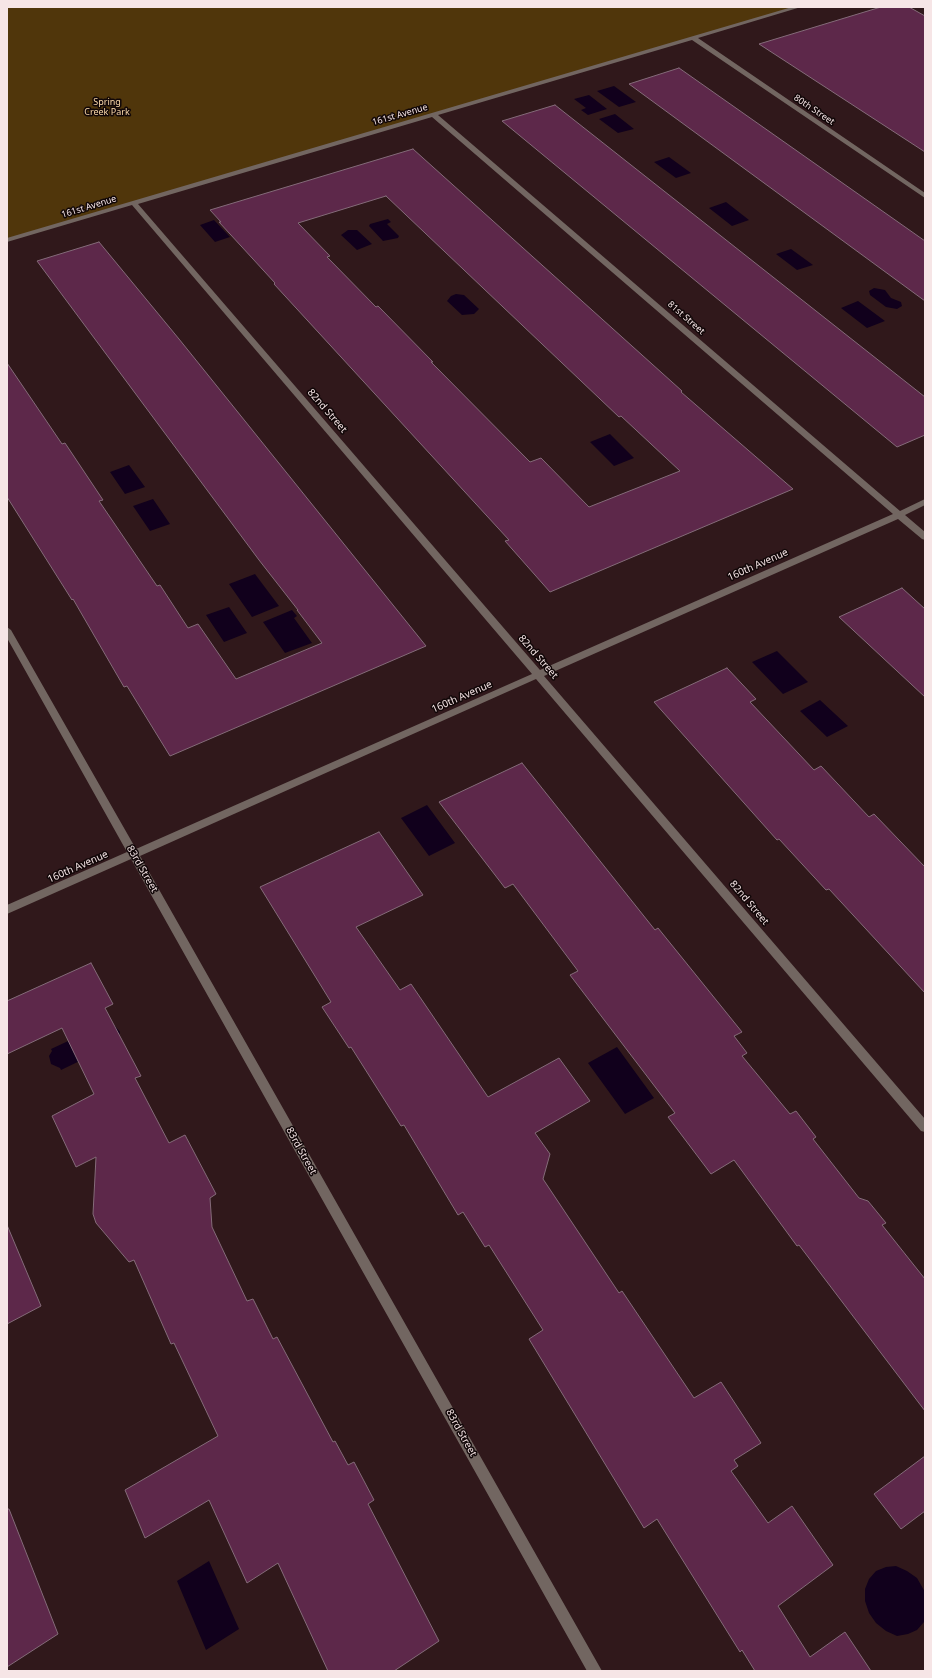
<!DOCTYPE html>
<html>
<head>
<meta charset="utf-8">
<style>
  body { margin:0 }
  #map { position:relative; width:932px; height:1678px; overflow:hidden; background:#30181b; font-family:"Noto Sans",sans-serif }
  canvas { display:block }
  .frame { position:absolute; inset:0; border:8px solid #f6e5e6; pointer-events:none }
</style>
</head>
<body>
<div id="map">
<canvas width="932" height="1678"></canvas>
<div class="frame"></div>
</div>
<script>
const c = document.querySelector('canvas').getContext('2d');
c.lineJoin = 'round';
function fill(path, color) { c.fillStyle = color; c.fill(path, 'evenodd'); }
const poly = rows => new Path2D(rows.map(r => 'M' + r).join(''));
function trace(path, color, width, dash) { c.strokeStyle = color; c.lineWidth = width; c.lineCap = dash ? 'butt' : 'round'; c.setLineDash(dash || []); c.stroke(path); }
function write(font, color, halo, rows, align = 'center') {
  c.font = font + ' "Noto Sans",sans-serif'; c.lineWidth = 3; c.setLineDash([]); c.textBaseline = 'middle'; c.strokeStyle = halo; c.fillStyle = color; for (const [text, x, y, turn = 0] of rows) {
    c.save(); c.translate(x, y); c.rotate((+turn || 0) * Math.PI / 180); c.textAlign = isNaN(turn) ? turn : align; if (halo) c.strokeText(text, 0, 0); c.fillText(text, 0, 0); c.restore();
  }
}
const green = poly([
  [7,7,798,7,7,240]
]);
const water = poly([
  [614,86,636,102,619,107,597,91],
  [589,95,607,109,588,115,581,110,586,108,574,99],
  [615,114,634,129,618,133,599,119],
  [669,157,691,173,676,178,654,162],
  [726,202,749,220,732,226,709,208],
  [388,219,391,222,387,224,399,236,398,238,383,241,369,226,370,224],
  [214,220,230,237,215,242,200,225],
  [348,230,357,230,372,244,357,250,341,235],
  [791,249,813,265,797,270,776,254],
  [874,288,885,290,891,298,901,302,902,306,897,309,886,307,870,295,869,291],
  [456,294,464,295,479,309,474,314,462,315,447,301,451,296],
  [858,301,885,321,867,328,841,308],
  [610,434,634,458,614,466,590,442],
  [129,465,145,487,125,494,110,472],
  [153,499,170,524,150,531,133,506],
  [255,574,279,606,252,617,229,584],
  [229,607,247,633,224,642,206,615],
  [292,610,297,616,294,618,312,643,285,653,263,622],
  [777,651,808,682,783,694,752,662],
  [820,700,848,726,827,737,800,711],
  [427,805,455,843,429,856,401,818],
  [107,1023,115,1026,120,1032,117,1043,61,1070,60,1068,51,1064,49,1056,52,1051,51,1049],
  [617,1047,654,1098,625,1114,588,1063],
  [209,1561,239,1629,206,1650,177,1581],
  [896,1566,907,1571,917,1578,925,1592,924,1622,917,1630,908,1634,897,1636,886,1631,876,1623,869,1613,865,1601,865,1589,869,1579,876,1571,886,1567]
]);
const building = poly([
  [881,7,909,7,925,16,925,152,759,44,881,7],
  [679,68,925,241,925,301,629,84,679,68],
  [555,105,925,397,925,435,897,447,502,121,555,105],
  [413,149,682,391,681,392,793,489,550,592,505,541,509,540,274,284,275,283,219,222,221,222,210,210,413,149],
  [386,196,619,417,621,416,680,471,589,507,541,458,530,462,431,362,433,362,378,306,376,307,327,257,330,256,298,223,386,196],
  [99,242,179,339,426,646,170,756,127,686,124,687,73,599,72,600,7,497,7,363,62,444,65,443,103,500,99,501,157,586,160,585,188,628,198,624,236,679,322,643,297,610,298,610,259,560,37,261,99,242],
  [902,588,925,609,925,697,839,617,902,588],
  [727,668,756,699,750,702,814,770,821,766,869,817,874,814,925,867,925,993,829,889,826,890,779,839,777,840,654,702,727,668],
  [522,763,655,930,658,928,742,1032,734,1036,747,1053,742,1056,790,1114,796,1111,816,1137,813,1139,859,1198,868,1201,886,1223,882,1225,925,1279,925,1411,799,1245,797,1246,734,1160,711,1174,668,1117,675,1113,570,975,578,971,513,884,505,888,439,802,522,763],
  [379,832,423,895,356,927,400,990,411,984,488,1097,559,1058,590,1101,535,1133,550,1154,543,1179,619,1293,622,1291,694,1398,721,1382,761,1443,734,1460,738,1466,731,1471,768,1523,792,1506,833,1565,778,1606,810,1657,845,1632,871,1671,755,1671,742,1650,740,1652,657,1519,644,1528,529,1339,543,1330,489,1245,485,1247,463,1212,458,1215,404,1125,401,1126,351,1047,349,1048,322,1007,331,1002,260,887,379,832],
  [91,963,113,1004,105,1008,141,1076,135,1078,169,1143,185,1135,216,1194,210,1198,212,1227,247,1301,253,1299,273,1339,277,1337,333,1442,335,1441,348,1465,354,1462,374,1500,368,1504,439,1641,394,1671,328,1671,278,1563,247,1583,209,1500,145,1538,125,1490,218,1436,174,1343,171,1344,134,1260,129,1262,96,1223,93,1214,96,1157,76,1167,52,1116,94,1094,62,1028,7,1054,7,1001,91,963],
  [7,1225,41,1306,7,1324,7,1225],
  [925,1456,925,1511,901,1529,874,1494,925,1456],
  [7,1509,9,1509,58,1634,7,1667,7,1509]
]);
const street = poly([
  [792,7,801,7,698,38,925,193,925,198,692,40,438,115,900,511,925,499,925,505,905,515,925,532,925,540,922,539,898,519,544,676,925,1119,925,1132,921,1131,536,679,140,856,602,1671,587,1671,131,859,7,914,7,905,127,852,7,638,7,627,11,630,136,849,532,674,132,205,7,242,7,238,792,7],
  [432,117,893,514,540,670,138,204,432,117]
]);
const farParknames = [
  ["Spring",107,102],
  ["Creek Park",107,112]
];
const farStreetnames = [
  ["80th Street",814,110,34],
  ["161st Avenue",400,115,-16],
  ["161st Avenue",89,207,-17],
  ["81st Street",686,318,41]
];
const streetNames = [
  ["82nd Street",327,411,49],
  ["160th Avenue",758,565,-24],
  ["82nd Street",538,657,49],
  ["160th Avenue",462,697,-24],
  ["160th Avenue",78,867,-24],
  ["83rd Street",142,869,60],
  ["82nd Street",749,903,50],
  ["83rd Street",301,1151,61],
  ["83rd Street",461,1433,61]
];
fill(green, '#50360b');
fill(water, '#11001c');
fill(building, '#5d284a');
trace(building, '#846b79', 1);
fill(street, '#726661');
write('9px', '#fad8a9', '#110708', farParknames);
write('9px', '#f6e5e6', '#110708', farStreetnames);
write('10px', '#f6e5e6', '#110708', streetNames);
</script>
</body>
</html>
